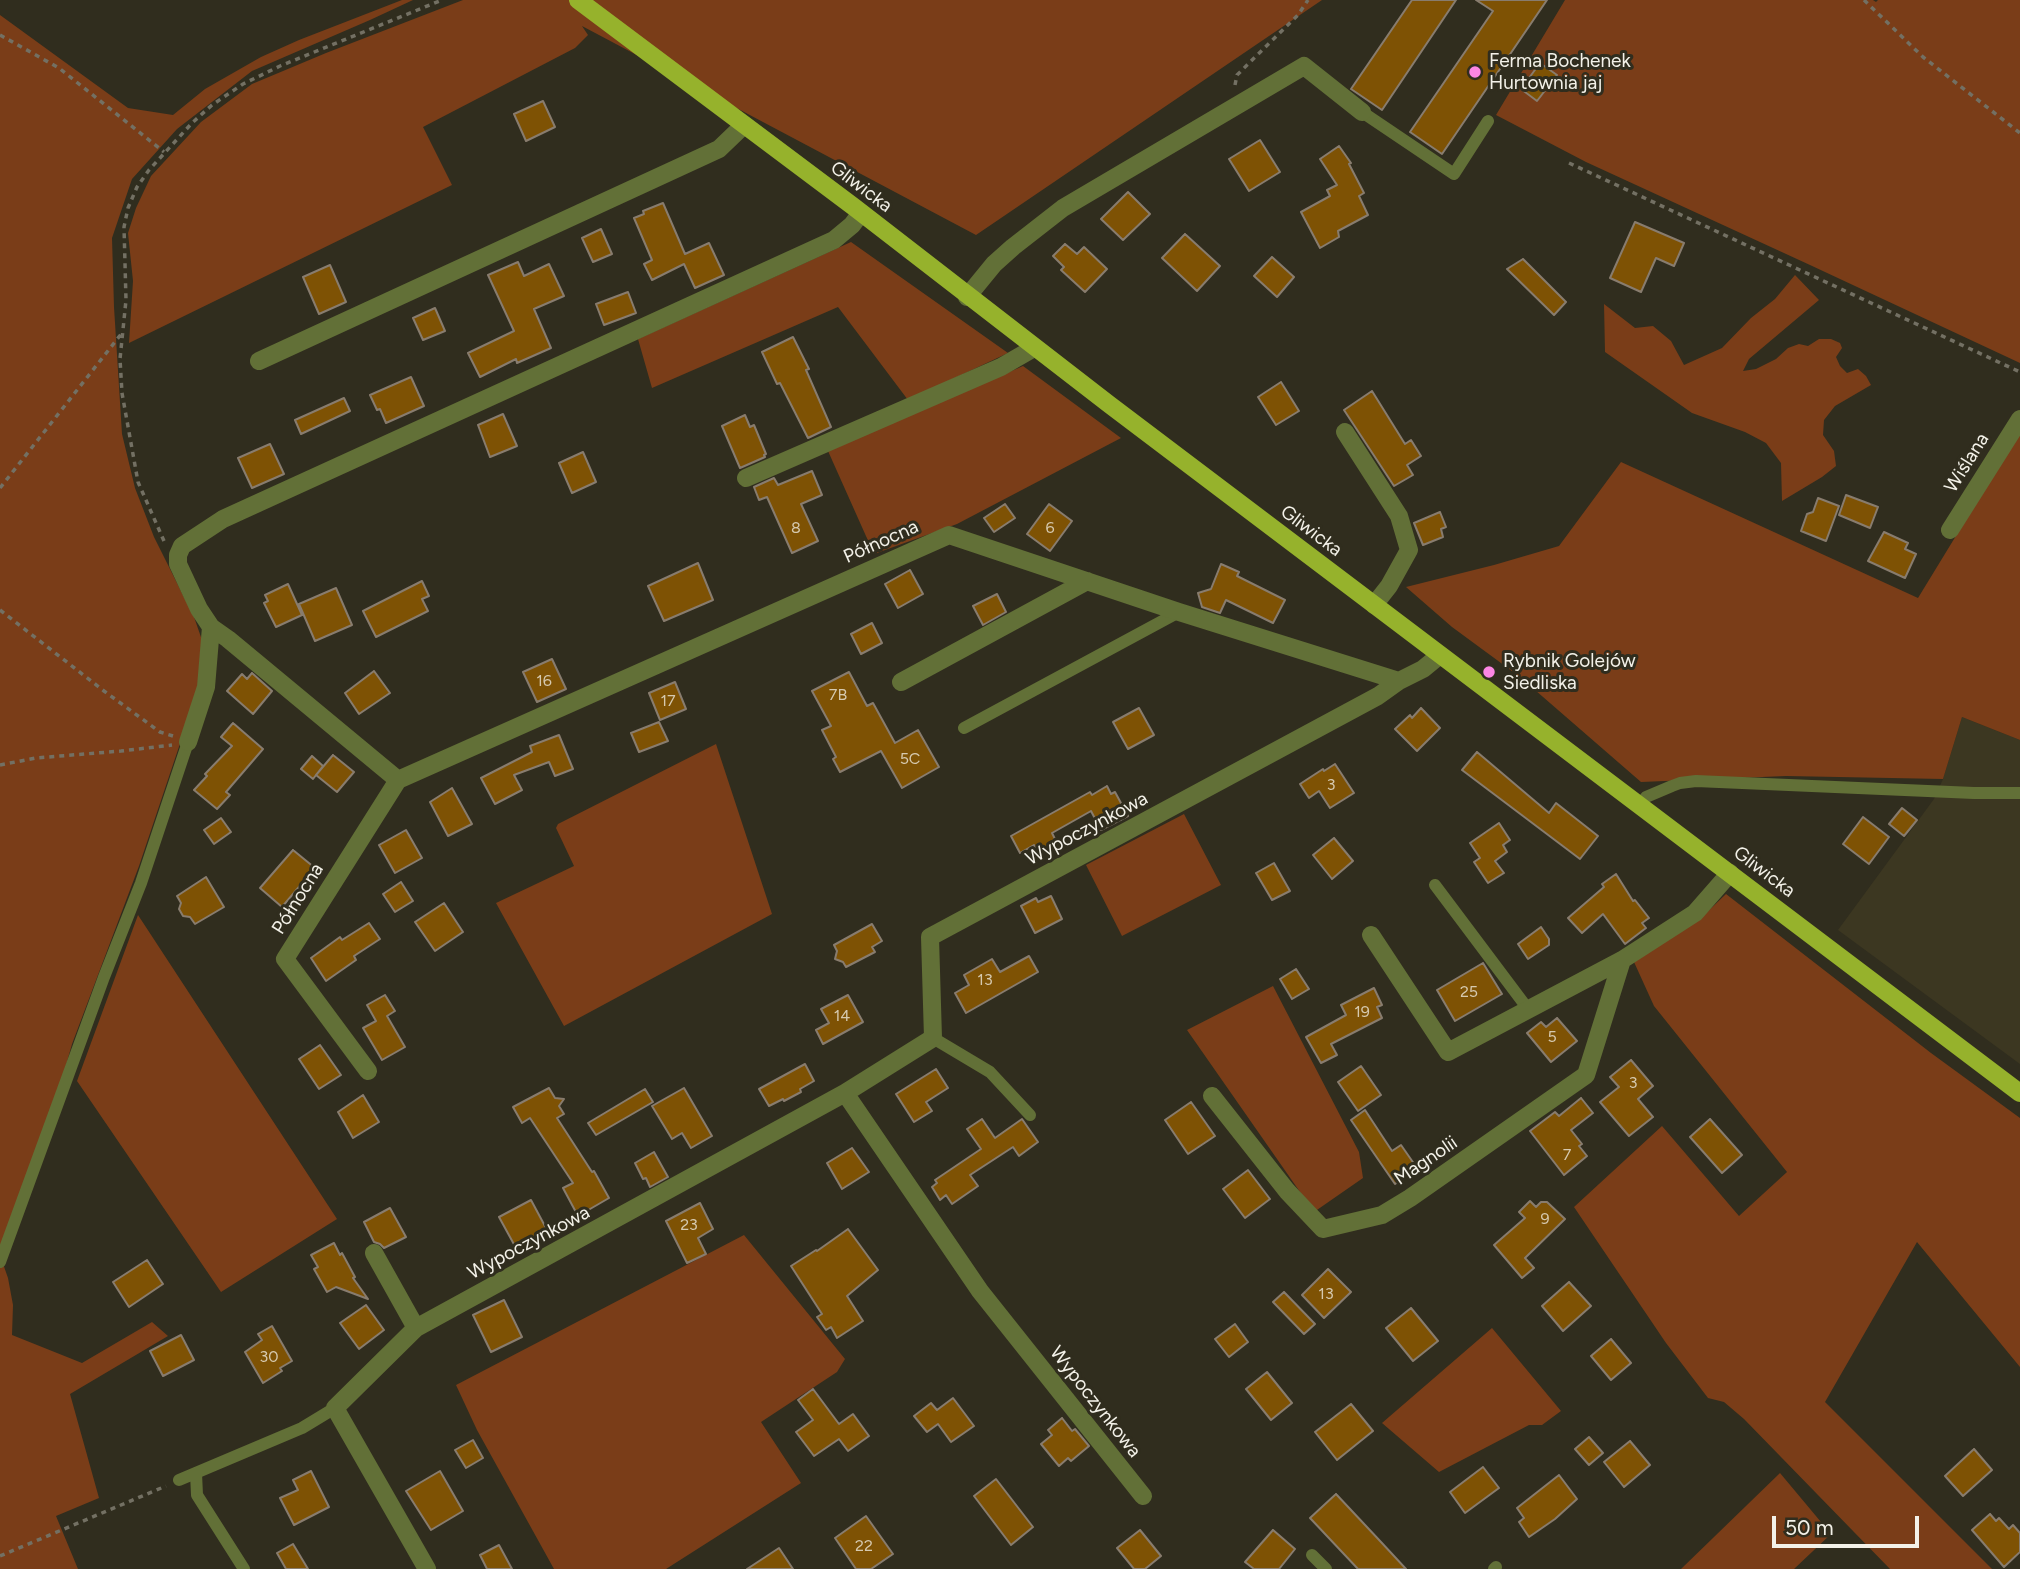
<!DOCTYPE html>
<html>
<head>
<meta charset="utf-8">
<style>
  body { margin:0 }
  #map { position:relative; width:2020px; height:1569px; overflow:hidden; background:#302d1e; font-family:Figtree,sans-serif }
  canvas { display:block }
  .scale { position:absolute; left:1772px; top:1516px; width:147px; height:32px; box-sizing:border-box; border:4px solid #f3f1e8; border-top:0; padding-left:9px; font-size:21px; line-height:24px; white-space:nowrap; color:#f3f1e8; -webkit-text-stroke:5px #302d1e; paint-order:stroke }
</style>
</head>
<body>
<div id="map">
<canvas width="2020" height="1569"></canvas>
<div class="scale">50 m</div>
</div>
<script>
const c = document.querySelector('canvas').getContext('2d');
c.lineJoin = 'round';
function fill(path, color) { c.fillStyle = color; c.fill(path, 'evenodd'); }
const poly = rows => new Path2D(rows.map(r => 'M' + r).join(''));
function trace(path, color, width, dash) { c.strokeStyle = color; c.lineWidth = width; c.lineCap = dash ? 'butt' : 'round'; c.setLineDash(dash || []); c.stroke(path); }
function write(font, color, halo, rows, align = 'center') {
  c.font = font + ' Figtree,sans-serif'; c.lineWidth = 6; c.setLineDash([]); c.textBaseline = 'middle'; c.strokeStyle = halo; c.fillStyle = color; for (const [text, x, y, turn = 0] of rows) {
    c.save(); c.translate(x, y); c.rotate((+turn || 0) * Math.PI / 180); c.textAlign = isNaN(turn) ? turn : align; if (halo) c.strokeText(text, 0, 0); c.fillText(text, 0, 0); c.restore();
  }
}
const built = poly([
  [1962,717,2020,740,2020,1064,1838,930,1934,799,1943,779]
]);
const green = poly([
  [402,0,413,0,370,20,252,71,177,129,132,179,112,238,114,307,122,434,135,488,154,537,194,617,202,640,199,687,139,866,72,1044,53,1112,1,1258,8,1278,13,1305,12,1335,82,1363,152,1322,168,1336,70,1394,99,1498,56,1516,78,1569,0,1569,0,15,128,108,173,115,205,89,261,57,299,40],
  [463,0,1322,0,976,235,582,26,588,35,575,48,423,127,452,185,129,343,133,281,128,233,136,208,151,176,201,122,252,84,326,53],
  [1565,0,1873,0,1876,2,1878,0,2020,0,2020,363,1810,265,1586,162,1496,115],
  [851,242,1008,353,908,400,838,307,652,388,638,339],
  [1795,275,1819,300,1749,359,1743,371,1756,369,1776,359,1788,348,1799,344,1808,346,1819,339,1831,339,1840,343,1842,348,1836,357,1840,366,1847,373,1858,369,1866,376,1871,385,1835,406,1824,420,1823,435,1834,451,1836,466,1822,477,1782,501,1781,463,1766,443,1745,432,1692,413,1605,352,1604,304,1635,328,1653,326,1671,341,1684,365,1722,348,1751,318,1775,299],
  [1023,366,1121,438,957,524,874,554,828,451],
  [2020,431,2020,740,1962,717,1943,779,1786,776,1641,782,1520,677,1452,627,1406,587,1494,565,1559,546,1621,462,1918,598],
  [716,744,772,914,564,1026,496,903,574,866,556,828,558,824],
  [1184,814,1221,885,1122,936,1086,865],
  [1726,894,1931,1053,2020,1118,2020,1367,1917,1242,1825,1402,1992,1569,1890,1569,1744,1419,1724,1402,1708,1398,1666,1343,1574,1207,1662,1126,1739,1216,1787,1172,1654,1006,1634,962,1702,917],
  [138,915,337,1219,221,1292,77,1081],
  [1273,986,1359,1152,1363,1178,1314,1212,1187,1030],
  [744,1235,845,1359,837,1372,761,1422,801,1483,666,1569,554,1569,477,1430,456,1385],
  [1492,1328,1561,1411,1542,1425,1529,1425,1439,1472,1382,1423],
  [1780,1473,1831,1534,1794,1569,1681,1569]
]);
const building = poly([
  [1412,0,1456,0,1382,110,1351,89,1412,0],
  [1476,0,1547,0,1442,154,1410,132,1493,11,1476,0],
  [1540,63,1557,75,1537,101,1521,89,1540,63],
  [543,101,555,127,526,141,514,114,543,101],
  [1260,140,1280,172,1249,191,1229,159,1260,140],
  [1339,146,1351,163,1349,164,1364,193,1359,196,1368,215,1338,231,1339,237,1320,248,1301,212,1330,196,1327,190,1337,185,1320,159,1339,146],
  [1128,192,1150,214,1123,240,1101,219,1128,192],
  [663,203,685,254,709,243,724,275,695,288,684,264,652,280,644,264,652,260,634,218,644,214,643,211,663,203],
  [1635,222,1684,243,1674,266,1656,258,1641,292,1610,278,1635,222],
  [601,229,612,254,593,262,582,238,601,229],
  [1185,234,1220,266,1197,291,1162,258,1185,234],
  [1065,244,1077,254,1084,247,1107,269,1085,292,1061,270,1064,267,1053,256,1065,244],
  [1272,257,1294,277,1277,297,1254,276,1272,257],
  [1523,259,1566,302,1554,315,1507,269,1523,259],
  [518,262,524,276,549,264,564,296,534,309,551,348,517,363,516,359,480,377,468,353,514,331,488,275,518,262],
  [330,265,346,302,319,314,303,277,330,265],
  [628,292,636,313,604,325,596,304,628,292],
  [435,308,445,331,423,340,413,318,435,308],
  [793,337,809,369,806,370,831,427,808,438,780,383,777,384,762,352,793,337],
  [411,377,424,406,386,423,380,409,377,410,370,395,411,377],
  [1281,382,1299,411,1276,425,1258,397,1281,382],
  [1372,391,1405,444,1411,440,1421,456,1407,465,1413,475,1394,486,1344,410,1372,391],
  [344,398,350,411,301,434,295,420,344,398],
  [503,414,517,446,490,457,478,425,503,414],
  [745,415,750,427,754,425,766,454,764,455,765,457,740,468,722,426,745,415],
  [270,444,284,474,252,488,238,458,270,444],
  [583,452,596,482,572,493,559,463,583,452],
  [812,471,822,495,801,504,818,541,792,553,767,497,759,500,754,487,774,478,778,485,812,471],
  [1846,495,1878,507,1870,528,1839,515,1846,495],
  [1818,498,1839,506,1826,541,1801,531,1807,514,1813,512,1818,498],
  [1005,504,1015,518,994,532,984,518,1005,504],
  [1049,504,1072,521,1050,551,1027,534,1049,504],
  [1440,512,1446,527,1441,529,1443,537,1423,545,1414,523,1440,512],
  [1884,532,1908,543,1905,549,1916,554,1905,578,1868,561,1884,532],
  [698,563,713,600,664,621,648,586,698,563],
  [1221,564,1239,572,1237,576,1285,600,1273,623,1226,600,1220,613,1202,607,1198,593,1211,589,1221,564],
  [910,570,923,594,898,608,885,584,910,570],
  [422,581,429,596,422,599,428,611,376,637,363,611,422,581],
  [288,584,302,615,276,627,264,603,268,601,265,595,288,584],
  [336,588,352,625,315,641,299,604,336,588],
  [997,594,1006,612,983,625,973,606,997,594],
  [872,623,882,643,861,654,851,634,872,623],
  [552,659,566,689,537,702,523,672,552,659],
  [374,671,390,693,359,714,345,693,374,671],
  [849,672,867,706,873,703,895,743,918,730,939,767,902,788,881,751,840,772,833,759,836,757,822,730,831,726,812,691,849,672],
  [252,673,272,691,253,714,227,691,242,674,247,679,252,673],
  [675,682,686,709,660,720,649,693,675,682],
  [1139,708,1154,735,1128,749,1113,722,1139,708],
  [1421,708,1440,728,1417,751,1395,729,1410,715,1412,718,1421,708],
  [659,722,668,741,639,752,631,733,659,722],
  [233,723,263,749,226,792,230,795,217,809,194,790,207,776,205,774,232,746,221,737,233,723],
  [559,735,573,769,555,776,549,762,514,775,522,790,495,804,481,778,532,752,530,746,559,735],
  [1477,752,1549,813,1556,803,1598,836,1580,859,1462,770,1477,752],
  [333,755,354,772,337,792,316,775,333,755],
  [312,756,323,766,313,779,301,769,312,756],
  [1335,764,1354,793,1330,808,1319,791,1309,798,1300,784,1323,769,1324,771,1335,764],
  [1107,786,1111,794,1115,792,1128,816,1101,830,1091,811,1052,833,1058,845,1039,855,1034,845,1020,853,1011,836,1090,792,1092,795,1107,786],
  [452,788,472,824,448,836,430,802,452,788],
  [1902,808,1917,820,1904,836,1889,824,1902,808],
  [1863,817,1889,837,1869,864,1843,844,1863,817],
  [221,818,231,832,214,844,204,830,221,818],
  [1499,823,1510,840,1503,845,1507,852,1495,861,1504,873,1488,883,1474,862,1480,858,1470,843,1499,823],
  [406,830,422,858,395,873,379,845,406,830],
  [1334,838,1353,861,1332,879,1313,855,1334,838],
  [293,850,315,868,282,907,260,888,293,850],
  [1274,863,1290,891,1272,900,1256,873,1274,863],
  [1616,874,1633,901,1635,900,1649,918,1642,923,1646,928,1625,944,1603,914,1582,933,1568,918,1604,887,1602,884,1616,874],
  [206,877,224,907,195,924,190,917,183,916,179,909,181,903,177,896,206,877],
  [401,882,413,901,395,912,383,894,401,882],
  [1051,896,1062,919,1035,933,1021,906,1036,898,1038,902,1051,896],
  [444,903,463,932,435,951,415,922,444,903],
  [369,923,380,939,354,956,356,960,326,981,311,958,340,937,342,940,369,923],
  [872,924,882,941,872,947,875,952,846,967,843,962,835,959,837,951,834,945,872,924],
  [1541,927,1549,939,1549,945,1528,959,1518,944,1541,927],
  [1029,956,1038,972,966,1013,955,993,969,985,964,975,992,959,1000,972,1029,956],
  [1483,963,1502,994,1455,1021,1437,990,1483,963],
  [1296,969,1309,989,1292,999,1280,979,1296,969],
  [1374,988,1382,1005,1377,1007,1382,1018,1331,1044,1337,1055,1321,1063,1306,1037,1346,1015,1341,1005,1374,988],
  [385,995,395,1011,387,1016,405,1047,382,1060,363,1028,376,1021,367,1005,385,995],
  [848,995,863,1022,823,1044,816,1030,829,1023,821,1009,848,995],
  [1557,1018,1577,1041,1551,1062,1527,1033,1541,1022,1546,1027,1557,1018],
  [320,1045,341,1075,319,1089,299,1059,320,1045],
  [1631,1060,1653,1086,1638,1099,1653,1117,1629,1136,1600,1102,1619,1087,1610,1077,1631,1060],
  [805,1064,814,1081,800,1089,801,1092,784,1101,783,1099,769,1106,759,1089,805,1064],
  [1361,1066,1381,1095,1358,1111,1338,1082,1361,1066],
  [936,1069,948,1088,926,1102,932,1111,914,1122,896,1094,936,1069],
  [549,1088,555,1098,564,1099,559,1106,564,1114,557,1118,592,1172,594,1171,609,1198,578,1216,563,1188,573,1183,530,1118,522,1123,513,1107,549,1088],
  [684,1088,712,1136,691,1148,682,1133,672,1139,652,1106,684,1088],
  [645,1089,653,1102,596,1135,588,1123,645,1089],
  [363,1095,379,1122,353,1138,338,1112,363,1095],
  [1581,1098,1593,1113,1571,1130,1582,1144,1579,1146,1587,1156,1564,1175,1530,1131,1555,1112,1559,1116,1581,1098],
  [1191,1102,1215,1136,1188,1154,1165,1120,1191,1102],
  [1365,1110,1392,1151,1401,1145,1417,1168,1395,1184,1351,1120,1365,1110],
  [982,1119,995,1138,1022,1119,1038,1142,1019,1156,1013,1147,970,1175,978,1186,952,1204,946,1195,940,1200,932,1187,937,1183,935,1180,981,1149,967,1129,982,1119],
  [1710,1119,1742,1155,1722,1173,1690,1137,1710,1119],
  [852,1148,869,1172,842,1189,827,1163,852,1148],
  [654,1152,668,1177,650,1187,646,1178,643,1179,635,1163,654,1152],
  [1248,1170,1270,1199,1245,1218,1223,1189,1248,1170],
  [531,1200,546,1228,541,1231,543,1234,516,1248,499,1217,531,1200],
  [1530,1201,1536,1207,1541,1202,1547,1202,1565,1219,1525,1258,1534,1268,1522,1278,1494,1245,1525,1218,1519,1212,1530,1201],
  [700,1203,713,1229,698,1238,706,1254,687,1263,666,1221,700,1203],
  [390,1208,406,1237,384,1248,380,1244,374,1242,364,1222,390,1208],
  [848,1229,878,1270,847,1296,863,1321,837,1338,831,1327,826,1330,817,1317,822,1314,791,1266,816,1250,817,1251,848,1229],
  [334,1243,340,1255,342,1253,355,1277,353,1278,368,1299,336,1287,327,1292,314,1269,318,1267,311,1255,334,1243],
  [147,1260,163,1284,129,1307,113,1282,147,1260],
  [1328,1269,1351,1292,1324,1318,1302,1295,1328,1269],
  [1569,1282,1591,1306,1563,1331,1542,1306,1569,1282],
  [1284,1292,1315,1324,1304,1334,1273,1302,1284,1292],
  [504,1300,522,1337,491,1352,473,1315,504,1300],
  [366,1305,384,1330,359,1349,340,1323,366,1305],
  [1411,1308,1438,1341,1413,1361,1386,1328,1411,1308],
  [1235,1324,1248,1342,1229,1357,1215,1339,1235,1324],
  [272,1326,292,1361,280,1368,282,1371,263,1383,245,1352,262,1340,258,1334,272,1326],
  [181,1335,194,1360,163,1376,150,1351,181,1335],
  [1611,1339,1631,1363,1611,1380,1591,1356,1611,1339],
  [1267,1372,1292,1403,1271,1420,1246,1389,1267,1372],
  [813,1389,839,1424,853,1414,869,1436,848,1451,839,1439,814,1456,796,1432,813,1420,798,1400,813,1389],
  [953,1398,974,1426,951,1442,938,1424,927,1432,914,1416,931,1403,937,1410,953,1398],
  [1351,1404,1373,1431,1337,1460,1315,1432,1351,1404],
  [1062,1418,1072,1431,1075,1429,1089,1446,1071,1461,1068,1458,1059,1466,1041,1444,1052,1435,1048,1430,1062,1418],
  [1589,1437,1603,1453,1589,1465,1575,1449,1589,1437],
  [473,1440,483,1458,466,1468,455,1450,473,1440],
  [1630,1441,1650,1465,1624,1487,1604,1462,1630,1441],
  [1974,1449,1992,1470,1963,1496,1945,1476,1974,1449],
  [1483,1467,1499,1488,1465,1513,1450,1492,1483,1467],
  [311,1471,329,1507,294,1525,280,1498,298,1490,293,1480,311,1471],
  [440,1471,463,1511,431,1530,406,1491,440,1471],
  [1559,1475,1577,1499,1555,1519,1529,1537,1519,1522,1524,1518,1517,1508,1559,1475],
  [996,1479,1033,1527,1011,1545,974,1496,996,1479],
  [1336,1494,1381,1542,1406,1569,1358,1569,1310,1518,1336,1494],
  [1990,1514,1996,1521,1999,1518,2009,1529,2013,1525,2020,1533,2020,1552,2004,1567,1972,1530,1990,1514],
  [866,1516,893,1554,871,1569,856,1569,835,1538,866,1516],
  [1140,1530,1161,1556,1145,1569,1134,1569,1117,1548,1140,1530],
  [1273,1530,1295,1549,1279,1569,1254,1569,1245,1562,1273,1530],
  [293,1544,308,1569,286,1569,277,1553,293,1544],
  [499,1545,512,1569,487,1569,480,1555,499,1545],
  [779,1548,793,1569,747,1569,779,1548]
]);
const path = poly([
  [1864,0,1923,57,2020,133],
  [0,35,59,68,164,152],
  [1235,85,1237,75,1298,15,1308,0],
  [1569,163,2020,372],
  [0,488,122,333],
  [164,541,138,482,122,393,120,359,126,300,124,227,128,208,137,187,149,170,192,123,212,105,243,84,280,66,442,0],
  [0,610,104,691,160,732,173,736],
  [0,765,36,758,121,751,172,745],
  [0,1556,166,1486]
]);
const lane = poly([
  [1362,112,1454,174,1488,121],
  [964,728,1179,612],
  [1640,805,1646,797,1672,786,1680,783,1696,781,1974,793,2020,793],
  [1435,885,1528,1009],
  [933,1038,990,1072,1030,1115],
  [0,1262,104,977,141,883,188,742],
  [196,1473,197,1495,244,1569],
  [179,1480,302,1428,335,1408],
  [1312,1555,1326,1569],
  [1494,1569,1496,1567]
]);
const street = poly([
  [967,297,994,264,1013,247,1063,208,1304,66,1362,112],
  [259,361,719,149,744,125],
  [1345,432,1399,516,1409,550,1389,586,1374,605],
  [746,478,1001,367,1034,348],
  [1950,530,2020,419],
  [211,627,228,639,398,780],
  [901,682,1087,581],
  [188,742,206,687,211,627,199,609,178,564,178,555,182,546,223,519,834,240,852,225,861,213],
  [1371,935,1448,1052,1622,960,1695,913,1730,873],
  [368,1071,285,959,398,780,949,535,1179,612,1399,681],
  [1212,1096,1287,1191,1323,1229,1382,1215,1410,1198,1586,1075,1622,960],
  [374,1253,416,1328],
  [1143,1496,980,1291,845,1093,933,1038,930,937,1378,696,1399,681,1423,669,1440,655],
  [427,1569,335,1408,416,1328,845,1093]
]);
const primary = poly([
  [578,0,854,207,1110,405,2020,1093]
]);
const markers = [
  [1475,72,7,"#fc86e3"],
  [1489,672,7,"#fc86e3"]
];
const numberNames = [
  ["8",796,528],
  ["6",1050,528],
  ["16",544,681],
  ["7B",838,695],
  ["17",668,701],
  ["5C",910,759],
  ["3",1331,785],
  ["13",985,980],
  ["25",1469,992],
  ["19",1362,1012],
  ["14",842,1016],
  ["5",1552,1037],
  ["3",1633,1083],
  ["7",1567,1155],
  ["9",1545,1219],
  ["23",689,1225],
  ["13",1326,1294],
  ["30",269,1357],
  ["22",864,1546]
];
const poiNames = [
  ["Ferma Bochenek",1489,61],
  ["Hurtownia jaj",1489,83],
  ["Rybnik Golejów",1503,661],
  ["Siedliska",1503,683]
];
const streetNames = [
  ["Gliwicka",861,187,37],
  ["Wiślana",1967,463,-58],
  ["Gliwicka",1311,531,37],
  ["Północna",881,542,-24],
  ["Wypoczynkowa",1087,829,-28],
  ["Gliwicka",1764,872,37],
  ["Północna",298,899,-58],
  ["Magnolii",1426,1161,-34],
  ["Wypoczynkowa",529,1243,-28],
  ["Wypoczynkowa",1095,1402,52]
];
fill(built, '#3c3721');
fill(green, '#7a3d18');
fill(building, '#7e5204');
trace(building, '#887c6e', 2);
trace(path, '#737063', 3.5, [5, 5]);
trace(lane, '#627037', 12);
trace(street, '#627037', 18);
trace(primary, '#96b22c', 18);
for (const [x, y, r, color] of markers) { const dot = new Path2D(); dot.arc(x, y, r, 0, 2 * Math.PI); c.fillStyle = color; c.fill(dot); trace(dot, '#302d1e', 2.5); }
write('16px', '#d6c9af', null, numberNames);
write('19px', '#f3f1e8', '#302d1e', poiNames, 'left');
write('19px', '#f3f1e8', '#302d1e', streetNames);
</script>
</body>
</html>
